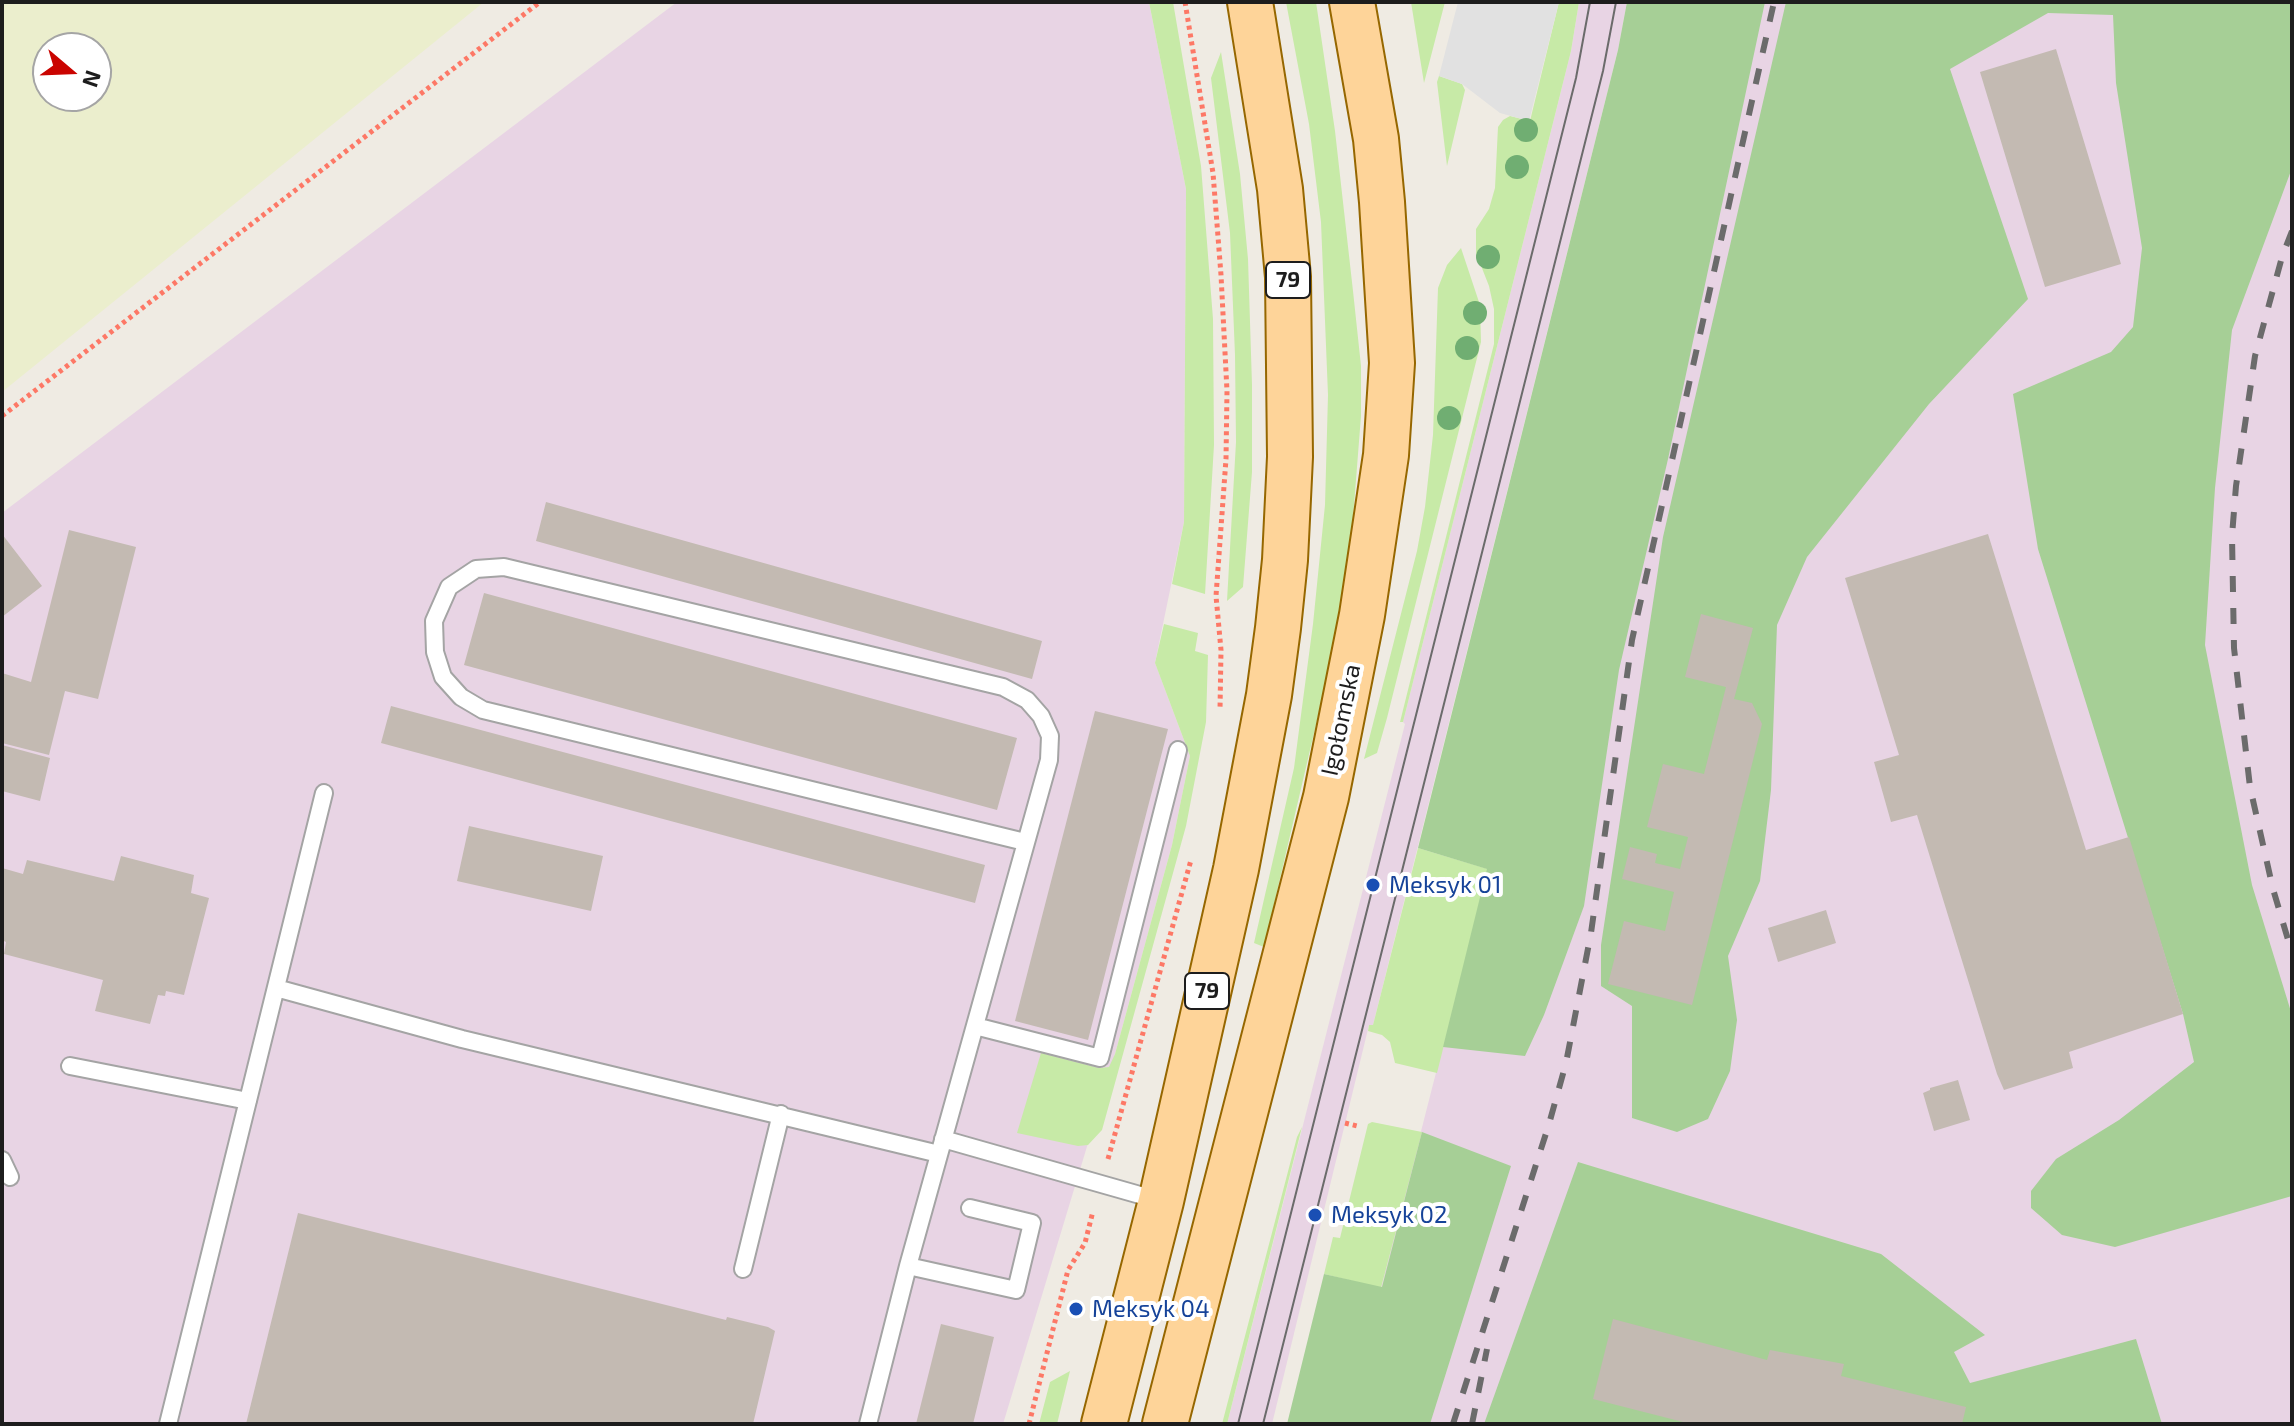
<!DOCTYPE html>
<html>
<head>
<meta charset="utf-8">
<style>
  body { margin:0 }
  #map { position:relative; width:2294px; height:1426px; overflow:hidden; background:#efebe3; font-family:"Exo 2",sans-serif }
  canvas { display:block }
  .frame { position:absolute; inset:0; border:4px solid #1d1d1d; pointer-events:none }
  .north { position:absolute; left:32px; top:32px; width:80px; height:80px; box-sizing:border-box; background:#fff; border:2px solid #a5a5a5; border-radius:50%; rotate:109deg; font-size:22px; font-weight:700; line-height:32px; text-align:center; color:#1d1d1d }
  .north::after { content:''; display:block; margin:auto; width:28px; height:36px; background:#ca0400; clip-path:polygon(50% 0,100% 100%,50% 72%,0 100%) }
</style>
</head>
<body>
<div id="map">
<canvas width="2294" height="1426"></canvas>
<div class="frame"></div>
<div class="north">N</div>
</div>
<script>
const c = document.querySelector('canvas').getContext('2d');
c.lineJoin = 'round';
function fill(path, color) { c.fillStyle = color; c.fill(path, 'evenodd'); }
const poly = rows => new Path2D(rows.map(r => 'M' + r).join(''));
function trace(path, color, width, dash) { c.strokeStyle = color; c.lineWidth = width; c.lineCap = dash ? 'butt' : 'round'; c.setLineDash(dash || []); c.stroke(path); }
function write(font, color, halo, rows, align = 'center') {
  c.font = font + ' "Exo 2",sans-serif'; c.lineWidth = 8; c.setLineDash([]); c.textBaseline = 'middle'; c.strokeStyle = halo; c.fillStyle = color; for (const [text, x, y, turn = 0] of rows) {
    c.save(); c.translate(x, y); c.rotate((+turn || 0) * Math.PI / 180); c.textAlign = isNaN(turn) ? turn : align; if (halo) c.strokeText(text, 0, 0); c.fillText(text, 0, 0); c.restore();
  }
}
const industrial = poly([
  [677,2,1149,2,1186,189,1184,522,1155,663,1190,756,1172,845,1115,1054,1003,1424,2,1424,2,513],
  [1579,2,1627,2,1618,50,1373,1025,1369,1025,1272,1424,1227,1424,1405,724,1403,722,1571,51],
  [1664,2,2292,2,2292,1424,1342,1424,1381,1288,1488,869]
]);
const farmland = poly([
  [2,2,484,2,2,392],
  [48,48,96,48,96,96,48,96]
]);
const grass = poly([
  [1149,2,1173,2,1201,166,1213,319,1214,445,1205,594,1172,584,1184,522,1186,189],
  [1286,2,1316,2,1335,131,1353,291,1361,366,1361,416,1350,556,1339,626,1264,947,1254,943,1294,768,1313,624,1325,505,1328,395,1321,222,1309,124],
  [1411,2,1445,2,1424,83],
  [1559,2,1579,2,1571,51,1403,722,1400,722,1494,344,1494,309,1489,286,1476,253,1476,229,1489,209,1495,188,1498,127,1503,120,1510,116,1530,121],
  [1221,52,1240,174,1248,259,1252,385,1252,472,1243,587,1227,601,1236,442,1235,355,1230,233,1211,78],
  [1439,76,1462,84,1465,90,1447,166,1437,82],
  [1461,248,1480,305,1481,342,1387,718,1377,753,1364,759,1417,551,1425,507,1433,435,1438,288,1447,265],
  [1164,624,1198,633,1195,651,1208,655,1206,722,1186,826,1102,1130,1088,1145,1078,1146,1017,1133,1041,1053,1099,1068,1109,1067,1115,1054,1172,845,1190,756,1155,663],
  [1418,848,1488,869,1437,1073,1395,1063,1390,1042,1382,1035,1368,1031,1369,1025,1373,1025],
  [1372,1122,1422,1132,1381,1288,1324,1274,1333,1237,1340,1238,1368,1124],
  [1302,1127,1227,1424,1222,1424,1297,1137],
  [1070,1371,1057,1424,1039,1424,1050,1382]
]);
const forest = poly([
  [1627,2,1765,2,1668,459,1619,670,1584,906,1544,1015,1525,1056,1443,1047,1487,869,1418,848,1618,50],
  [1786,2,2292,2,2292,168,2232,330,2215,488,2205,645,2252,885,2292,1015,2292,1196,2115,1247,2062,1235,2031,1208,2031,1191,2056,1159,2119,1120,2194,1062,2183,1014,2038,549,2013,394,2111,352,2133,327,2142,248,2116,83,2113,15,2048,13,1950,69,2028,299,1929,404,1807,557,1777,625,1771,790,1760,881,1728,956,1737,1020,1730,1071,1708,1119,1677,1132,1632,1118,1632,1006,1601,986,1601,945,1663,537],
  [1422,1132,1511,1166,1430,1424,1287,1424,1324,1274,1382,1287],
  [1578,1162,1881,1254,1985,1335,1954,1352,1970,1383,2136,1339,2162,1424,1484,1424]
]);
const parking = poly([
  [1458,2,1559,2,1529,121,1500,113,1462,84,1439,76]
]);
const building = poly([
  [2056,49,2121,264,2045,287,1980,72],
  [546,502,1042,641,1032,679,536,541],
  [69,530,136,547,98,699,65,691,49,755,2,743,2,673,31,682],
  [2,534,42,586,2,617],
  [1988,534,2086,850,2129,837,2183,1014,2069,1052,2073,1068,2004,1090,1997,1074,1917,815,1891,822,1874,762,1899,755,1845,578],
  [484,593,1017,738,997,810,464,665],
  [1701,614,1753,628,1734,699,1752,703,1762,724,1692,1005,1608,984,1624,921,1665,931,1674,892,1622,879,1630,847,1657,854,1655,863,1680,869,1688,837,1647,827,1663,764,1704,774,1726,687,1685,677],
  [391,706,985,865,975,903,381,743],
  [1095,711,1168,729,1088,1040,1015,1021],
  [2,745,50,758,40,801,2,791],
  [469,826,603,856,591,911,457,881],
  [121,856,194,875,191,893,209,898,184,995,166,991,165,996,158,995,150,1024,95,1011,103,980,4,954,6,942,2,940,2,868,23,874,27,860,114,881],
  [1826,910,1836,943,1778,962,1768,928],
  [1958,1080,1970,1120,1934,1131,1923,1093,1930,1090,1930,1088],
  [298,1213,726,1320,727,1317,768,1327,775,1331,753,1424,246,1424],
  [1613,1319,1767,1360,1770,1350,1844,1364,1841,1376,1966,1407,1962,1424,1691,1424,1593,1399],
  [941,1324,994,1337,973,1424,916,1424]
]);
const path = poly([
  [1185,2,1213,173,1221,275,1227,391,1226,459,1216,596,1221,650,1220,710],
  [2,416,540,2],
  [1345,1123,1357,1126],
  [1108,1159,1191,860],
  [1029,1424,1068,1270,1085,1243,1093,1211]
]);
const service = poly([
  [276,988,462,1039,939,1154],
  [975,1026,1100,1058,1178,750],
  [70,1066,248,1101],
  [943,1139,1161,1201],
  [2,1160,10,1177],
  [908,1266,1016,1290,1032,1223,970,1208],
  [743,1269,781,1114],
  [168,1424,324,793],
  [868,1424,908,1266,1049,760,1050,736,1041,716,1027,700,1003,687,504,567,476,569,449,587,434,621,435,652,443,677,461,697,483,710,1025,842]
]);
const primary = poly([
  [1104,1424,1161,1201,1236,869,1269,695,1278,628,1285,560,1290,457,1288,277,1280,189,1250,2],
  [1165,1424,1326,797,1362,615,1386,455,1392,363,1382,202,1376,139,1352,2]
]);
const tram = poly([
  [1238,1424,1576,78,1590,2],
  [1263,1424,1603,71,1616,2]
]);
const rail = poly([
  [2292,231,2282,257,2255,356,2236,486,2232,536,2234,648,2250,787,2273,889,2292,953],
  [1453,1424,1549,1124,1566,1063,1591,933,1632,640,1774,2],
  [1472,1424,1487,1349]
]);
const trees = [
  [1526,130],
  [1517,167],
  [1488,257],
  [1475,313],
  [1467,348],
  [1449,418]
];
const markers = [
  [1373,885,8,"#1a4fb4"],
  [1315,1215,8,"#1a4fb4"],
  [1076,1309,8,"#1a4fb4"]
];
const shields = [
  [1288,280,44],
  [1207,991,44]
];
const shieldNames = [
  ["79",1288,280],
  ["79",1207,991]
];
const streetNames = [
  ["Igołomska",1341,720,-78]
];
const transitNames = [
  ["Meksyk 01",1389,885],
  ["Meksyk 02",1331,1215],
  ["Meksyk 04",1092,1309]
];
fill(industrial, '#e8d4e4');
fill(farmland, '#ebeecd');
fill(grass, '#c7eaa7');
fill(forest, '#a6cf96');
fill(parking, '#e1e1e1');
fill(building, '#c3bab2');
trace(service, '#a4a4a4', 20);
trace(primary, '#966700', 48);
trace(path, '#fd7866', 5, [4, 4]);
trace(service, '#fff', 16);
trace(primary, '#fed499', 44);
trace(tram, '#6b6b6b', 2);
trace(rail, '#6b6b6b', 6, [16, 16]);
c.fillStyle = '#70ae72';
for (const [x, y] of trees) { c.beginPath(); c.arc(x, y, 12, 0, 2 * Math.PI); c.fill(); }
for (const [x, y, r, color] of markers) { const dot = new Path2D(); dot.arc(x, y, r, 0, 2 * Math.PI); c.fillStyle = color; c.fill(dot); trace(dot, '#fff', 3); }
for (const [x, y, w] of shields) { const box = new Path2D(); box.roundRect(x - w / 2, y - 18, w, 36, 6); c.fillStyle = '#fff'; c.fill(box); trace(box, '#1d1d1d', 2); }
write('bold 22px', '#1d1d1d', null, shieldNames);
write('24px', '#1d1d1d', '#fff', streetNames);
write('24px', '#164399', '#fff', transitNames, 'left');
</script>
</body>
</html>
